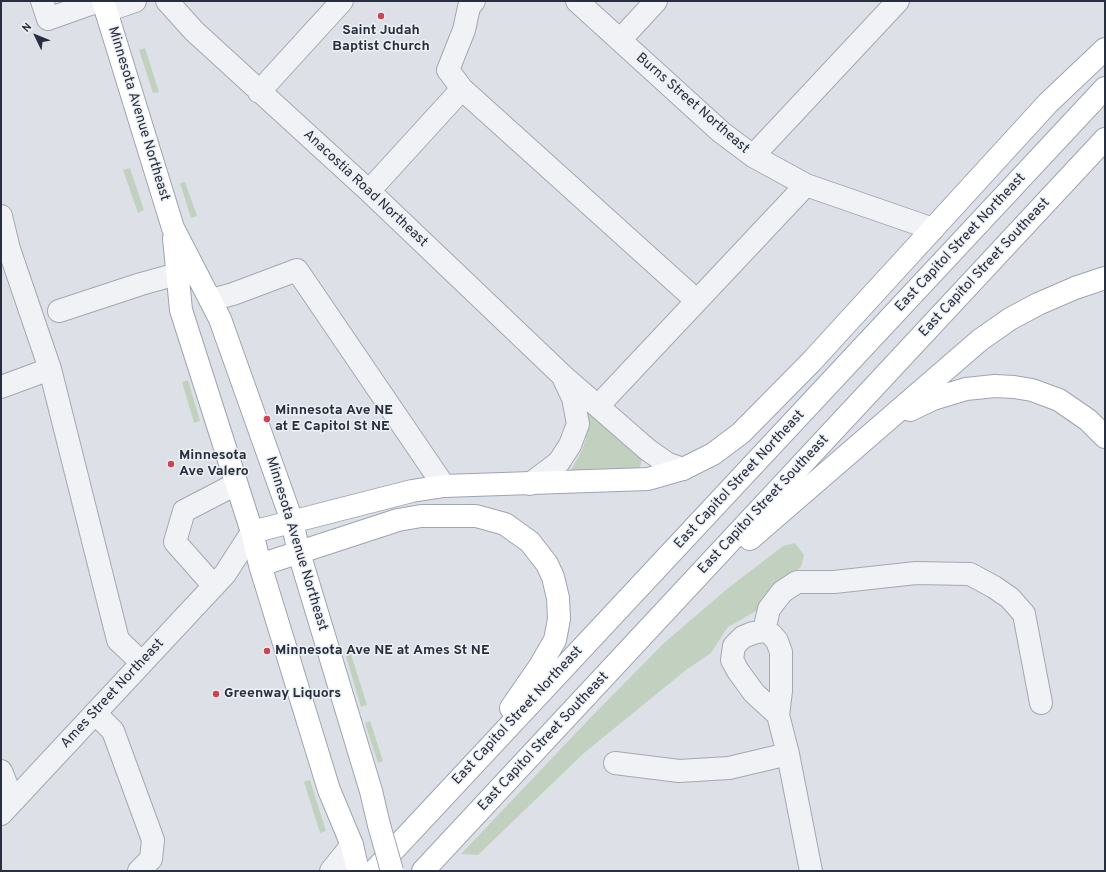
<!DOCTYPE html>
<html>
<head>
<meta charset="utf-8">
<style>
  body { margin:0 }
  #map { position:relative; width:1106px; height:872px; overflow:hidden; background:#dde1e7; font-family:Overpass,sans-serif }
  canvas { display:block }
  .frame { position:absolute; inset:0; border:2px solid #272e3d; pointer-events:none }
  .north { position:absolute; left:16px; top:16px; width:40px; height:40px; -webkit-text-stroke:3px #edf0f5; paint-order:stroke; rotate:313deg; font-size:11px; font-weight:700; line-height:16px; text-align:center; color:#272e3d }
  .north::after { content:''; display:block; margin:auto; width:14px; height:18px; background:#272e3d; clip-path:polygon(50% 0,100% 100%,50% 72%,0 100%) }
</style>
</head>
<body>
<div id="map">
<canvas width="1106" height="872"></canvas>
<div class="frame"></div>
<div class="north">N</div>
</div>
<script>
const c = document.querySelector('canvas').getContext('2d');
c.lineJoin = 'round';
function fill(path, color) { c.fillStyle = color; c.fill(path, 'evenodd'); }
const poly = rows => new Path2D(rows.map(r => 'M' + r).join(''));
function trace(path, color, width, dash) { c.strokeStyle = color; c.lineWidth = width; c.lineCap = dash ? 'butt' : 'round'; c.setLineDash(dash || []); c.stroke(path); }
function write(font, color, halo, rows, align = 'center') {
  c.font = font + ' Overpass,sans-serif'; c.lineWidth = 3; c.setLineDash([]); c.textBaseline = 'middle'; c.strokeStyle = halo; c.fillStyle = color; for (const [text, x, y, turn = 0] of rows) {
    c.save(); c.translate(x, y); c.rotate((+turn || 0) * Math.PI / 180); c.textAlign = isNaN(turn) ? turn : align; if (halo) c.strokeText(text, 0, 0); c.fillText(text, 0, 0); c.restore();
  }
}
const green = poly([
  [145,48,159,92,153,93,139,50],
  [130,168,144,210,138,213,123,170],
  [185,182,197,216,191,218,180,183],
  [188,380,200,421,194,423,182,382],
  [584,406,643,457,640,467,636,469,571,470,582,450,586,438],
  [795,543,804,555,801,567,784,579,758,610,728,627,711,653,686,670,584,753,478,855,461,854,592,716,664,643,727,589,783,546],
  [351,654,367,705,361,707,346,656],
  [370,721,383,761,378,763,365,723],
  [310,780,326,831,320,833,304,782]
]);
const minor = poly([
  [42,1,48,19,99,1],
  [167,1,194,31,369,191,563,376,648,450,668,464,683,469],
  [577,1,721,132,753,156,806,185,933,229],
  [106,11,135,1],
  [620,40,656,1],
  [462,89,448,70,464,30,469,7,474,1],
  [259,92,342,1],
  [753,156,898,1],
  [369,191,462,89,697,301],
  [1,216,9,249,50,369,118,640,142,663],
  [211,300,233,294,297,270,444,486],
  [59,311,141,284,177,274],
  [1,387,50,369],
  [598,406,806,185],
  [530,484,559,462,570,445,578,424,573,398,564,379],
  [214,586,175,542,184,511,236,484],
  [764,631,769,609,782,592,797,582,834,582,916,573,970,574,994,587,1010,598,1024,614,1041,703],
  [95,713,113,731,153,840,151,859,139,871],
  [778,715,754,693,738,671,732,660,734,646,743,637,753,633,764,631,771,634,777,641,781,652,781,691,778,715,788,754,811,871],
  [615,763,679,771,729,768,788,754],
  [1,771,13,801],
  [1,814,225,574,252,532],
  [331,871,352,845]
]);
const major = poly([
  [103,1,173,228,220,319,292,521,299,553,371,791,379,825],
  [174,238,181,310,252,532,260,565,329,790,352,845,358,871],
  [910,410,933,399,966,389,995,386,1014,387,1032,390,1059,400,1088,420,1105,437],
  [252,532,412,491,444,486,648,479,683,469,713,454,741,433,812,361,1048,103,1105,49],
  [750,539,980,340,1010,319,1038,304,1075,288,1105,278],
  [260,565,398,520,421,516,476,516,505,524,530,542,547,564,553,577,558,598,559,619,555,640,540,666,511,708],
  [374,871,1105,88],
  [423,871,1105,139]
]);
const majorBridge = poly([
  [379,825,392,871]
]);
const markers = [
  [381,16,4,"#ca4551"],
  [267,419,4,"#ca4551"],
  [171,464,4,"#ca4551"],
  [267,651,4,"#ca4551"],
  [216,694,4,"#ca4551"]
];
const poiNames = [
  ["Saint Judah",381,31,"center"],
  ["Baptist Church",381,47,"center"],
  ["Minnesota Ave NE",275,411],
  ["at E Capitol St NE",275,427],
  ["Minnesota",179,456],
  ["Ave Valero",179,472],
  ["Minnesota Ave NE at Ames St NE",275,651],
  ["Greenway Liquors",224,694]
];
const streetNames = [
  ["Burns Street Northeast",692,104,41],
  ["Minnesota Avenue Northeast",138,114,73],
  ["Anacostia Road Northeast",365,189,43],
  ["East Capitol Street Northeast",961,243,-47],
  ["East Capitol Street Southeast",985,268,-47],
  ["East Capitol Street Northeast",740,480,-47],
  ["East Capitol Street Southeast",764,505,-47],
  ["Minnesota Avenue Northeast",296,544,73],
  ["Ames Street Northeast",113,694,-47],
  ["East Capitol Street Northeast",518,716,-47],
  ["East Capitol Street Southeast",544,742,-47]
];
fill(green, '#c2d1bf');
trace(minor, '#a3a8b1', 24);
trace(major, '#9da4b2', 24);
trace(minor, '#f0f2f5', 22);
trace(major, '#fff', 22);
trace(majorBridge, '#9da4b2', 24, []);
trace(majorBridge, '#fff', 22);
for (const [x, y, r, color] of markers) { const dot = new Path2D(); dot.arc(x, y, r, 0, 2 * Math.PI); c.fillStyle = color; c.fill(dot); trace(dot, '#edf0f5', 1.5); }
write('bold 14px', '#272e3d', '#edf0f5', poiNames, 'left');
write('14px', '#272e3d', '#edf0f5', streetNames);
</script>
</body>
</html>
